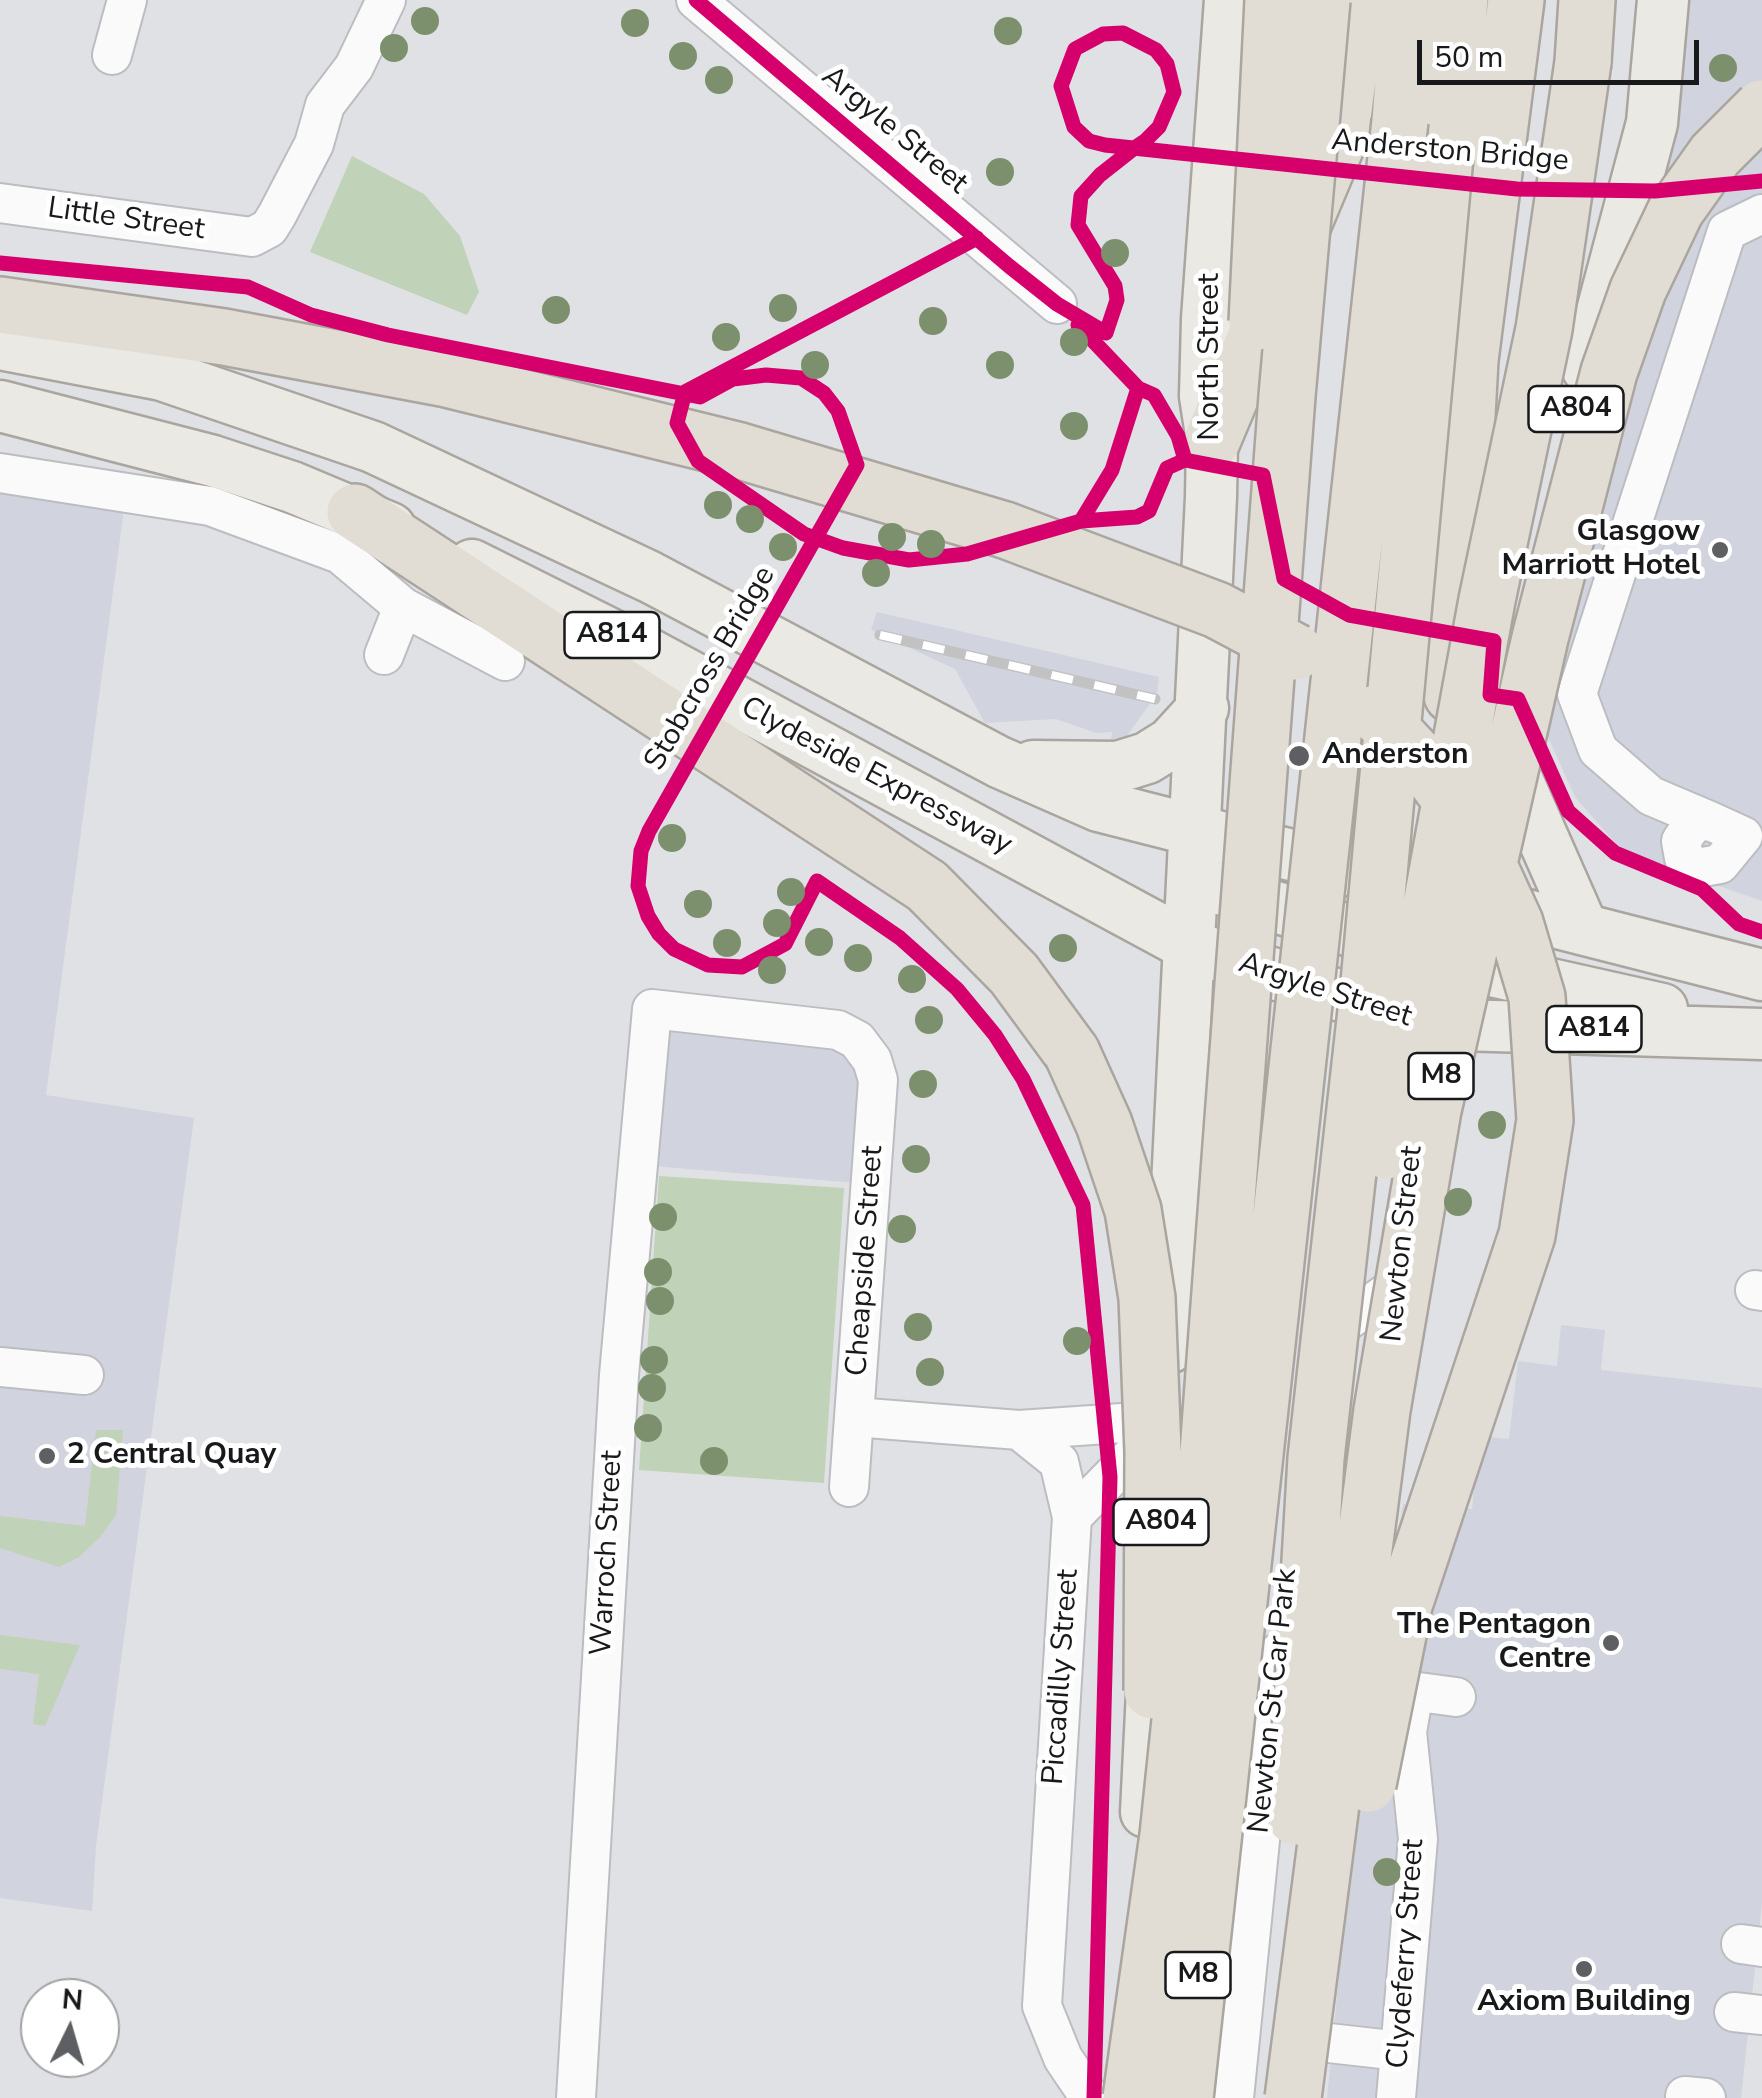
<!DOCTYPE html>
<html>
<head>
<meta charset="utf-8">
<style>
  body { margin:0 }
  #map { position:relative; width:1762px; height:2098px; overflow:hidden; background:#e0e1e5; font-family:"Nunito Sans",sans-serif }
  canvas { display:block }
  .north { position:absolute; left:20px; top:1978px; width:100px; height:100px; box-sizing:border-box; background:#fff; border:2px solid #a3a3a4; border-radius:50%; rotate:5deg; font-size:28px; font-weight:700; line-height:40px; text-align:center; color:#18191b }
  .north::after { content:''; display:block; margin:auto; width:35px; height:45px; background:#5e5f62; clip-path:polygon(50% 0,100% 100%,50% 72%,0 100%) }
  .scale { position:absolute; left:1417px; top:40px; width:282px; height:45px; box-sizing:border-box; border:5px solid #18191b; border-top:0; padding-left:12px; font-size:30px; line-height:35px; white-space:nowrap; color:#18191b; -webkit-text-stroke:8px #fff; paint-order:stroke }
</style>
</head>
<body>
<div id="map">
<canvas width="1762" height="2098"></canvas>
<div class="north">N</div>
<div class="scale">50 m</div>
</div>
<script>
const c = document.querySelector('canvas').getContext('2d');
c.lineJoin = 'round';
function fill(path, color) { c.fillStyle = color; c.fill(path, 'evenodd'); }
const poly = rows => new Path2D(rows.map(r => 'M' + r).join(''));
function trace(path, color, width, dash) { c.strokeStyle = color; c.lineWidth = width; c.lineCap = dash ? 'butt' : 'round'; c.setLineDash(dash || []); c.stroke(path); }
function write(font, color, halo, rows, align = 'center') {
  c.font = font + ' "Nunito Sans",sans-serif'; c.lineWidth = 10; c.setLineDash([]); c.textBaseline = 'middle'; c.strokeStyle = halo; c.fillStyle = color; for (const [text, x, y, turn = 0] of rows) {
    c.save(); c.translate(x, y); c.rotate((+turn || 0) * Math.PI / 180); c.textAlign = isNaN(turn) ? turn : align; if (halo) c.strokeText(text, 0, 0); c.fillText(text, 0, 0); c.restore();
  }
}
const built = poly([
  [1679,0,1762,0,1762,90,1646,238],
  [1762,132,1762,901,1624,853,1575,797,1543,726,1614,426,1683,233],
  [0,475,124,509,46,1095,194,1118,96,1846,92,1911,0,1898],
  [877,612,1159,677,1157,694,1108,762,1112,732,1096,733,1056,719,985,723,955,669,871,630],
  [650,1019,871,1046,857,1183,640,1165],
  [1561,1325,1605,1330,1601,1370,1762,1388,1762,1903,1741,2098,1327,2098,1352,1842,1403,1504,1472,1509,1479,1436,1509,1439,1518,1361,1557,1366]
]);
const green = poly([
  [352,156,424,194,460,236,479,292,467,315,310,252],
  [659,1176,844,1188,824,1483,639,1470],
  [96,1430,123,1430,116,1515,100,1537,79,1557,59,1567,0,1548,0,1516,85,1526],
  [0,1635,80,1645,45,1726,33,1724,39,1674,0,1669]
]);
const minor = poly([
  [696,0,1057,304],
  [112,55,127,0],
  [0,203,252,237,269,228,277,215,314,144,325,105,354,67,386,0],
  [0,473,210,506,340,554,403,607,505,661],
  [384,655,403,607],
  [1710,821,1651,796,1598,750,1577,694,1727,231,1762,214],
  [1710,821,1743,836,1720,864,1697,868,1684,858,1681,841,1694,822,1710,821],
  [1755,1290,1762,1291],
  [1320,1340,1398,1285],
  [0,1367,84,1375],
  [855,1417,1019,1430,1059,1462,1072,1517,1042,2006,1063,2058,1090,2098],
  [1019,1430,1166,1420],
  [1072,1517,1161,1426],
  [1389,1688,1456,1697],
  [1741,1944,1762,1947],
  [1734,2012,1762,2015],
  [1320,2042,1400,2051],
  [1685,2096,1706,2098],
  [576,2098,619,1375,652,1009,838,1030,857,1040,872,1060,878,1080,849,1487],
  [1234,2098,1279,1652],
  [1396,2098,1418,1839,1407,1732,1414,1691]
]);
const major = poly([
  [0,344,162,375,373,447,650,577,999,762,1099,806,1762,975],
  [1587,368,1652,123,1663,0],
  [0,406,213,461,292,487,390,528],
  [472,565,636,647,1190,946,1426,1024,1762,1034],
  [1509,761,1583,929],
  [1033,766,1118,767,1147,758,1171,743,1203,708],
  [1214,887,1434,958,1662,1009],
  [1169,1348,1211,497,1212,441,1205,396,1207,319,1230,0],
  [1146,1812,1154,1652]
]);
const highway = poly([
  [1583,62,1587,0],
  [1400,121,1409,0],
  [1445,157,1460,0],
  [0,305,224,337,447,379,740,451,1005,530],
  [1212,441,1341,134,1358,0],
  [355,512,927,886,1014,974,1072,1053],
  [1452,695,1470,360,1516,0]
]);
const rail = poly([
  [880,635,1155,699]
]);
const highwayBridge = poly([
  [1257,322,1273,0],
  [1005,530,1217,610,1296,652],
  [1072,1053,1104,1124,1133,1210,1147,1298,1153,1452,1152,1691],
  [1386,1151,1487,600,1544,329,1583,62],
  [1368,1784,1404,1605,1527,1235,1545,1120,1537,997,1515,923,1471,827,1423,763,1376,713],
  [1295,1817,1316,1458,1368,993,1445,157],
  [1131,2098,1168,1835,1208,1453,1287,396,1322,0],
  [1185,2098,1400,121],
  [1293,2098,1382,1410,1433,1110,1540,638,1609,372,1638,290,1676,210,1715,155,1762,108]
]);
const cycleway = poly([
  [696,0,1009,266,1057,304,1106,333,1117,300,1115,286,1078,225,1081,196,1100,175,1133,149,1145,141,1159,127,1174,92,1167,64,1156,50,1123,33,1103,34,1075,49,1061,86,1074,127,1089,141,1105,145,1517,189,1655,191,1762,181],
  [977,238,685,392,677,423,698,461,804,534,843,548,909,560,967,554,1081,521,1112,470,1138,388],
  [0,263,248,287,311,315,388,335,700,397,733,379,766,375,801,378,824,393,838,411,857,465,649,831,641,851,638,886,648,916,659,934,674,949,708,965,742,967,785,944,817,881,900,938,957,989,995,1035,1023,1079,1083,1205,1110,1477,1094,2098],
  [1078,325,1138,388,1154,395,1178,436,1185,460,1263,475,1284,579,1349,615,1494,641,1490,695,1518,699,1568,811,1615,853,1702,889,1739,924,1762,932],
  [1081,521,1137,517,1149,511,1167,468,1185,460]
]);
const trees = [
  [425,21],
  [635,23],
  [1008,31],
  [394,48],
  [683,56],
  [1723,68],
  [719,80],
  [1000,172],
  [1115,253],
  [783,308],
  [556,310],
  [933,321],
  [726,337],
  [1074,342],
  [815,365],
  [1000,365],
  [1074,426],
  [718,505],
  [750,519],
  [892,537],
  [931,544],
  [783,547],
  [876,573],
  [672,838],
  [791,892],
  [698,904],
  [777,923],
  [819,942],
  [727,943],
  [1063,948],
  [858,958],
  [772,970],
  [912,979],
  [929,1020],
  [923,1084],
  [1492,1125],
  [916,1159],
  [1458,1202],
  [663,1217],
  [902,1229],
  [658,1272],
  [660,1301],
  [918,1327],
  [1077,1341],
  [654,1360],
  [930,1372],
  [652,1388],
  [648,1428],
  [714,1461],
  [1387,1872]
];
const markers = [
  [1720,550,10,"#5e5f62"],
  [1299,756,12,"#5e5f62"],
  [47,1456,10,"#5e5f62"],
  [1611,1643,10,"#5e5f62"],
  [1584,1969,10,"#5e5f62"]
];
const shields = [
  [1576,409,95],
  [612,635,95],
  [1594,1029,95],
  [1441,1076,65],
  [1161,1522,95],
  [1198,1975,65]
];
const shieldNames = [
  ["A804",1576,409],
  ["A814",612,635],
  ["A814",1594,1029],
  ["M8",1441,1076],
  ["A804",1161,1522],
  ["M8",1198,1975]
];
const streetNames = [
  ["Argyle Street",894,131,40],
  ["Anderston Bridge",1450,152,5],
  ["Little Street",126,220,8],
  ["North Street",1211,357,-90],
  ["Stobcross Bridge",711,669,-60],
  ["Clydeside Expressway",876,777,28],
  ["Argyle Street",1325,991,18],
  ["Newton Street",1403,1244,-84],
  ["Cheapside Street",866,1261,-86],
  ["Warroch Street",608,1553,-87],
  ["Piccadilly Street",1062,1677,-86],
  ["Newton St Car Park",1274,1701,-84],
  ["Clydeferry Street",1407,1954,-86]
];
const poiNames = [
  ["Glasgow",1700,533],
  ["Marriott Hotel",1700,567],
  ["Anderston",1322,756,"left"],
  ["2 Central Quay",67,1456,"left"],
  ["The Pentagon",1591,1626],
  ["Centre",1591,1660],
  ["Axiom Building",1584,2003,"center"]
];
fill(built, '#d1d4de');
fill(green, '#c0d2b7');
trace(minor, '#bcbdc0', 42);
trace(major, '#aaa69f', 55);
trace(highway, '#aaa69f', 60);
trace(minor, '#fafafb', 38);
trace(major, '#ebe9e3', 50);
trace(highway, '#e1ddd4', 55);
trace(rail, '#c2c2c3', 11);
trace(rail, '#fff', 8, [22]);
trace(highwayBridge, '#aaa69f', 60, []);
trace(highwayBridge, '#e1ddd4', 55);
trace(cycleway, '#d6006c', 15);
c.fillStyle = '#7c906d';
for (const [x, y] of trees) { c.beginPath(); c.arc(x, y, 14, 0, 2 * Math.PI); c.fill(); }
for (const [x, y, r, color] of markers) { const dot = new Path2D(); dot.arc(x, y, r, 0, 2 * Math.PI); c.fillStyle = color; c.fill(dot); trace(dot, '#fff', 4); }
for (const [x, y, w] of shields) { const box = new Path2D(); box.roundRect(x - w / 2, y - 23, w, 46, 8); c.fillStyle = '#fff'; c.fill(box); trace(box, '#18191b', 2.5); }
write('bold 28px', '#18191b', null, shieldNames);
write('30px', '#18191b', '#fff', streetNames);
write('bold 30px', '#18191b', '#fff', poiNames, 'right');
</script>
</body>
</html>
